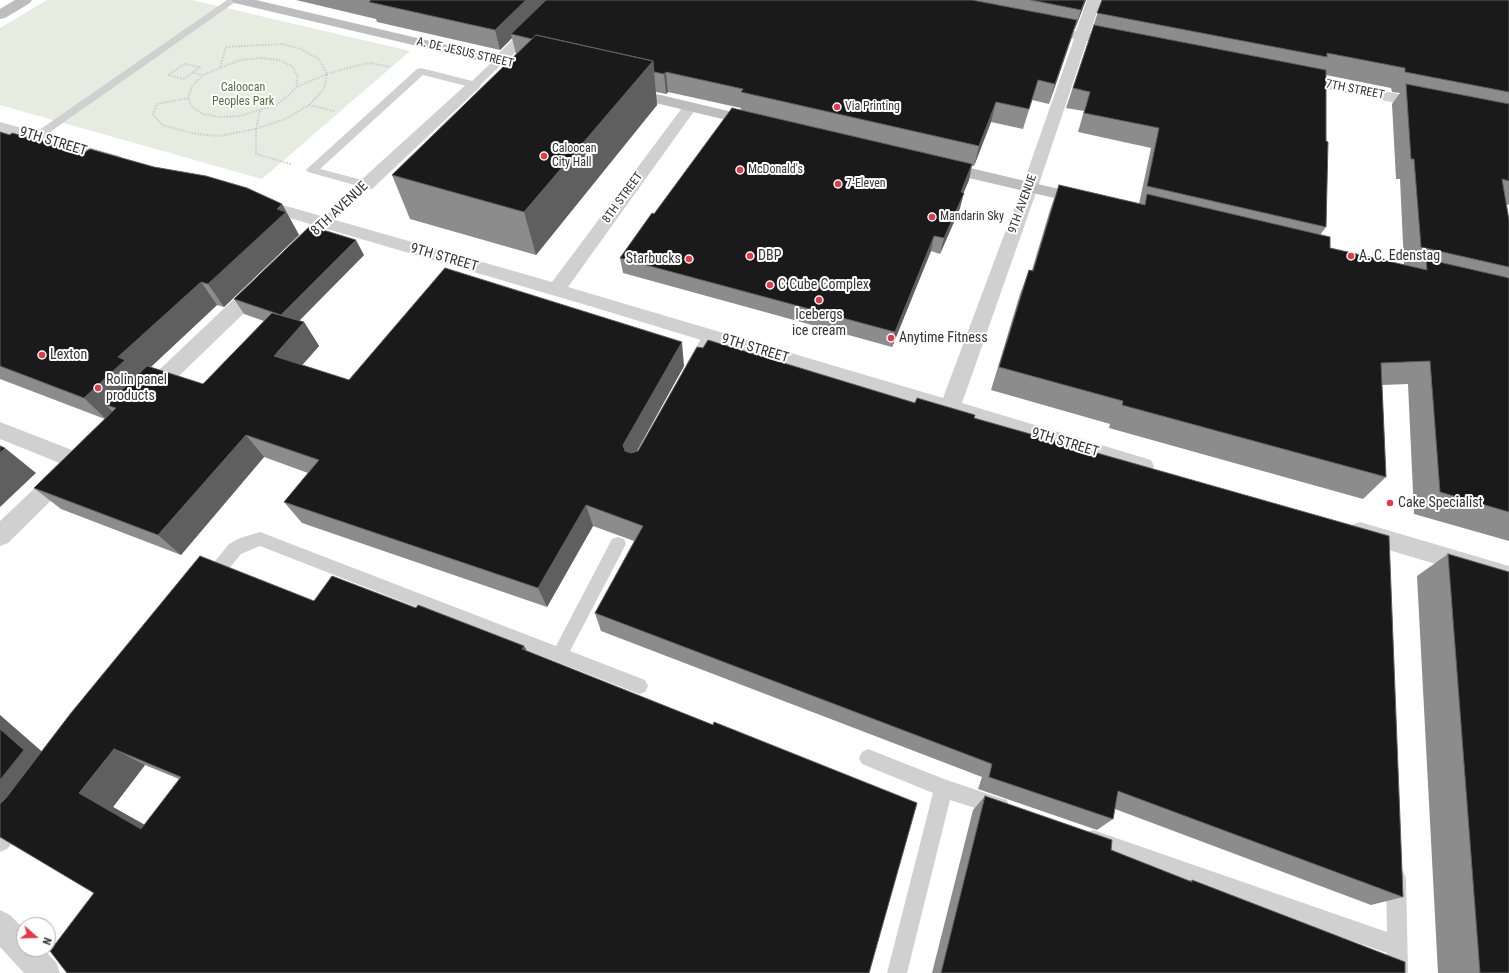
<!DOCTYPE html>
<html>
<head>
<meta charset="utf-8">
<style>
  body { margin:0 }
  #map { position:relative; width:1509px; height:973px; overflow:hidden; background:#fff; font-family:"Roboto Condensed",sans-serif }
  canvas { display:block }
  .north { position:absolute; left:16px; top:917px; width:40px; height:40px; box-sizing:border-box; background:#fff; border:1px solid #adadad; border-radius:50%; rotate:110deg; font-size:11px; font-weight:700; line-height:16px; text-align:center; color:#333 }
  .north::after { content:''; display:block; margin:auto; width:14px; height:18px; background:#e63946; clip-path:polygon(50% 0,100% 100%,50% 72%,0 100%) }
</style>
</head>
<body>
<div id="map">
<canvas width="1509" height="973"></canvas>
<div class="north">N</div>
</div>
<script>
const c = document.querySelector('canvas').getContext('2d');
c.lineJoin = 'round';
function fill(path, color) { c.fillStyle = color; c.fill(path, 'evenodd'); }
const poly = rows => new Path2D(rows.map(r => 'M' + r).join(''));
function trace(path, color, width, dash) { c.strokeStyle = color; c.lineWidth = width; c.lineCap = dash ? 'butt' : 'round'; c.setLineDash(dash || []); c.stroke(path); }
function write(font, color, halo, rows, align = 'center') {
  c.font = font + ' "Roboto Condensed",sans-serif'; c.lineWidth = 4; c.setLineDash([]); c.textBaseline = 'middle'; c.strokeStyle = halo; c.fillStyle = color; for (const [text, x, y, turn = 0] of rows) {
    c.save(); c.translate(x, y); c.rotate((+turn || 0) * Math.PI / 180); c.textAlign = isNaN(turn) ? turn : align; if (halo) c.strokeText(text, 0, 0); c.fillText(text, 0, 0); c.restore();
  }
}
const green = poly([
  [47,0,192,0,410,51,262,179,0,105,0,28]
]);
const path = poly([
  [261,58,279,60,292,66,298,76,296,87,288,96,276,105,240,116,220,117,203,114,192,107,188,98,192,86,203,75,240,60,261,58],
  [184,64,200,67,184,79,168,75,184,64],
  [193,73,203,75],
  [296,87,327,74,355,66,370,63,391,67],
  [188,98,157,104,153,114,162,125,196,134,219,136,256,129,285,119,309,105,324,89,327,74,319,59,301,49,283,44,226,47,220,67],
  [309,105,334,111],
  [260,111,256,129,256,154,291,164]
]);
const service = poly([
  [227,0,238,0,40,139,32,139,31,137,32,135,227,0],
  [499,58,503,59,504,61,503,63,478,87,474,88,423,75,320,169,370,182,372,185,329,226,321,226,319,223,321,220,358,186,308,172,306,170,308,168,417,69,421,68,472,81,495,59,499,58],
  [710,330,715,332,717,335,698,369,693,370,688,369,686,365,688,361,705,332,710,330],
  [260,532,556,646,612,539,618,537,624,539,626,544,570,651,645,680,648,686,645,692,639,694,260,546,241,554,215,586,209,588,203,586,201,581,203,576,229,544,240,538,260,532],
  [868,749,944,779,1000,798,1007,800,1009,807,1007,814,1000,816,950,800,907,973,887,973,933,793,862,764,859,758,862,752,868,749],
  [17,814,24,817,27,824,24,831,7,849,0,852,0,828,10,817,17,814],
  [1093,830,1387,932,1386,878,1389,871,1396,868,1403,871,1406,878,1408,973,1388,973,1387,953,1086,847,1083,840,1086,833,1093,830]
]);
const pedestrian = poly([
  [474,81,479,82,481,85,479,88,372,189,366,190,360,189,358,185,360,181,469,82,474,81]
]);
const minor = poly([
  [552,0,567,0,504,64,499,65,494,64,492,61,494,58,552,0],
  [1087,0,1101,0,1090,33,1123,40,1125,43,1123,46,1118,47,1087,41,1038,187,962,403,1151,460,1154,466,1151,472,1143,475,593,307,252,207,249,203,252,199,258,198,552,282,685,104,690,102,695,104,698,107,695,110,568,287,943,398,1022,187,1074,39,1039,32,1037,29,1039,26,1044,25,1076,31,1087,0],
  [1297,75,1426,99,1431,101,1434,104,1431,107,1426,109,1292,82,1290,79,1292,76,1297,75],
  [0,122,120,156,122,160,120,164,114,165,0,132,0,122],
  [261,279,268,280,270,285,268,290,154,400,147,402,140,400,137,394,140,388,254,280,261,279],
  [0,422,85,455,88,461,85,467,77,470,0,439,0,422],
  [63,466,71,469,74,475,71,481,8,543,0,546,0,521,55,469,63,466],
  [1360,522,1509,566,1509,586,1352,539,1349,532,1352,525,1360,522],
  [0,910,10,915,24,929,24,949,43,949,56,962,60,973,24,973,0,947,0,910]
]);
const secondary = poly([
  [15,0,32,0,30,3,5,18,0,19,0,9,15,0],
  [232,0,256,0,536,66,541,67,543,70,541,73,536,74,239,4,234,3,232,0],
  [627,87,762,119,764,122,762,125,756,127,622,95,619,92,622,89,627,87],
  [941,161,1084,195,1090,196,1092,200,1090,204,1084,205,935,170,933,166,935,162,941,161]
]);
const wall = poly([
  [296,0,1086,0,1075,29,1074,29,1049,104,1032,100,1023,129,991,122,974,166,972,166,969,180,963,193,960,208,940,254,931,251,892,347,623,273,620,258,654,214,741,110,741,108,668,92,666,94,656,92,657,105,536,255,410,219,392,175,516,54,512,38,500,50,377,22,376,19],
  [1102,0,1509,0,1509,205,1506,204,1509,220,1509,277,1508,278,1509,278,1509,541,1414,514,1408,384,1382,385,1386,477,1363,499,1109,428,1110,424,991,390,1020,294,1029,270,1032,270,1050,210,1059,185,1139,204,1151,148,1078,132,1084,111,1066,108],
  [1326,75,1391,88,1392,92,1400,93,1392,104,1396,179,1400,179,1404,265,1330,248,1320,235,1326,227],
  [0,132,282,204,299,235,224,307,217,305,151,367,203,384,264,321,244,314,234,299,364,255,299,321,304,322,319,346,302,365,349,380,684,366,637,451,915,403,974,418,1403,897,1371,905,1115,809,1113,819,1097,830,978,789,982,777,601,631,595,613,634,541,593,526,547,607,302,523,284,502,308,473,264,457,181,555,61,509,34,488,105,419,0,379],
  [1448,554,1509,973,1438,973,1417,576],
  [314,601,416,608,524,646,527,651,713,725,917,803,94,893,0,715,41,752],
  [145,765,179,779,145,825,113,807],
  [985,796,1111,850,1189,881,1192,880,1405,973,932,973,973,810]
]);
const shadedWall = poly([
  [526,0,550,0,511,34,512,38,500,50,495,30],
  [1085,0,1086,0,1075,29,1081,10],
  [1077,20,1071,40,1049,104,1055,84],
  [653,61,657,105,536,255,524,212],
  [666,72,668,92,666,94,664,74],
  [996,102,991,122,974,166,979,146],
  [972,164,969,180,961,199,964,193,960,208,940,254,944,238],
  [282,204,299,235,224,307,208,284,277,209],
  [934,236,931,251,892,347,895,332],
  [356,240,364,255,290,330,281,315],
  [201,282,217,305,140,377,116,408,106,405,113,412,106,419,84,398,118,357],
  [304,322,319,346,290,379,274,356],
  [682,342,684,366,628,467,623,445],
  [246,435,264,457,181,555,158,535],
  [5,448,36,473,0,507,0,453],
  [586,505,593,526,547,607,538,588],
  [524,646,535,665,522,649],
  [0,715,54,762,0,826],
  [114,749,145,765,113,807,173,841,141,829,79,793]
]);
const building = poly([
  [371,0,526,0,495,30,369,2,371,0],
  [546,0,972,0,1077,20,1055,84,1038,80,1029,109,996,102,979,146,741,92,743,89,666,72,664,74,654,72,653,61,536,35,532,39,511,34,546,0],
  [1031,0,1085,0,1081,10,1031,0],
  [1102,0,1509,0,1509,92,1405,72,1405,68,1327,53,1327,57,1097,13,1102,0],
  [1094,25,1326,70,1326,141,1328,142,1326,227,1147,186,1159,128,1084,113,1090,92,1073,88,1094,25],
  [536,35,653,61,524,212,392,175,536,35],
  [1406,84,1509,104,1509,181,1502,179,1509,220,1509,267,1421,247,1414,159,1411,159,1406,84],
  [732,108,972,164,961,192,964,193,944,238,934,236,895,332,620,258,652,213,654,214,732,108],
  [0,132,10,135,12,133,85,152,90,149,154,167,206,176,247,188,282,204,277,209,286,212,208,284,201,282,118,357,125,360,84,398,0,366,0,132],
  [1059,185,1145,205,1147,194,1330,237,1330,248,1427,270,1426,259,1509,278,1509,512,1440,492,1430,361,1381,363,1386,477,1122,405,1123,401,999,367,1029,270,1033,271,1059,185],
  [310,226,356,240,281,315,234,299,310,226],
  [445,268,682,342,623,445,625,451,631,453,638,451,697,347,703,348,708,340,915,403,917,398,975,415,974,418,1389,536,1403,897,1118,791,1113,819,989,777,992,764,595,613,643,526,586,505,538,588,284,502,319,460,246,435,158,535,34,488,116,408,106,405,147,366,203,384,272,313,304,322,274,356,349,380,445,268],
  [0,446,5,448,0,453,0,446],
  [1448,554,1509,572,1509,973,1480,973,1448,554],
  [200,556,314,601,332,576,416,608,418,605,524,646,522,649,713,725,714,722,917,803,869,973,67,973,50,951,94,893,0,837,0,804,6,798,71,713,200,556],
  [114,749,181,777,141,829,79,793,114,749],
  [0,729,24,750,0,780,0,729],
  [985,796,1112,840,1111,850,1192,882,1192,880,1405,962,1405,973,941,973,985,796]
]);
const markers = [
  [837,107,4,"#e63946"],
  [544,156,4,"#e63946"],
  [740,170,4,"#e63946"],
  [838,184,4,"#e63946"],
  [932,217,4,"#e63946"],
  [750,256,4,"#e63946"],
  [1351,256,4,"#e63946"],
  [689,259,4,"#e63946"],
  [770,285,4,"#e63946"],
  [819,300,4,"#e63946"],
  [891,338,4,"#e63946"],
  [42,355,4,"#e63946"],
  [98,388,4,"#e63946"],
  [1390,503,4,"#e63946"]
];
const farStreetnames = [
  ["A. DE JESUS STREET",465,53,13],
  ["7TH STREET",1355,90,11],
  ["8TH STREET",623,198,-54],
  ["9TH AVENUE",1023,204,-70]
];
const farParknames = [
  ["Caloocan",243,88],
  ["Peoples Park",243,102]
];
const farPoinames = [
  ["Via Printing",845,107],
  ["Caloocan",552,149],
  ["City Hall",552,163],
  ["McDonald's",748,170],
  ["7-Eleven",846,184],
  ["Mandarin Sky",940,217]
];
const streetNames = [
  ["9TH STREET",53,142,17],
  ["8TH AVENUE",340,209,-43],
  ["9TH STREET",444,258,16],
  ["9TH STREET",755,349,17],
  ["9TH STREET",1065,443,17]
];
const poiNames = [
  ["DBP",758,256],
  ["A. C. Edenstag",1359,256],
  ["Starbucks",681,259,"right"],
  ["C Cube Complex",778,285],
  ["Icebergs",819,315,"center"],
  ["ice cream",819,331,"center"],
  ["Anytime Fitness",899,338],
  ["Lexton",50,355],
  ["Rolin panel",106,380],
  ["products",106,396],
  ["Cake Specialist",1398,503]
];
fill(green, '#e6ecdf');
trace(path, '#cdcdcd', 2, [1.5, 1.5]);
fill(service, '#d0d0d0');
fill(pedestrian, '#d0d0d0');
fill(minor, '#d0d0d0');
fill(secondary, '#bdbdbd');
fill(wall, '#8c8c8c');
fill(shadedWall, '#5f5f5f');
fill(building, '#1a1a1a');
trace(building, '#5f5f5f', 1);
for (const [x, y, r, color] of markers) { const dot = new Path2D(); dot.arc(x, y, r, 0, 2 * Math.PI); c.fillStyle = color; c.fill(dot); trace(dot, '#fff', 1.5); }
write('12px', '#333', '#fff', farStreetnames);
write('12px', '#56703f', '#fff', farParknames);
write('12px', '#333', '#fff', farPoinames, 'left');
write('14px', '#333', '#fff', streetNames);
write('14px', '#333', '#fff', poiNames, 'left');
</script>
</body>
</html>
